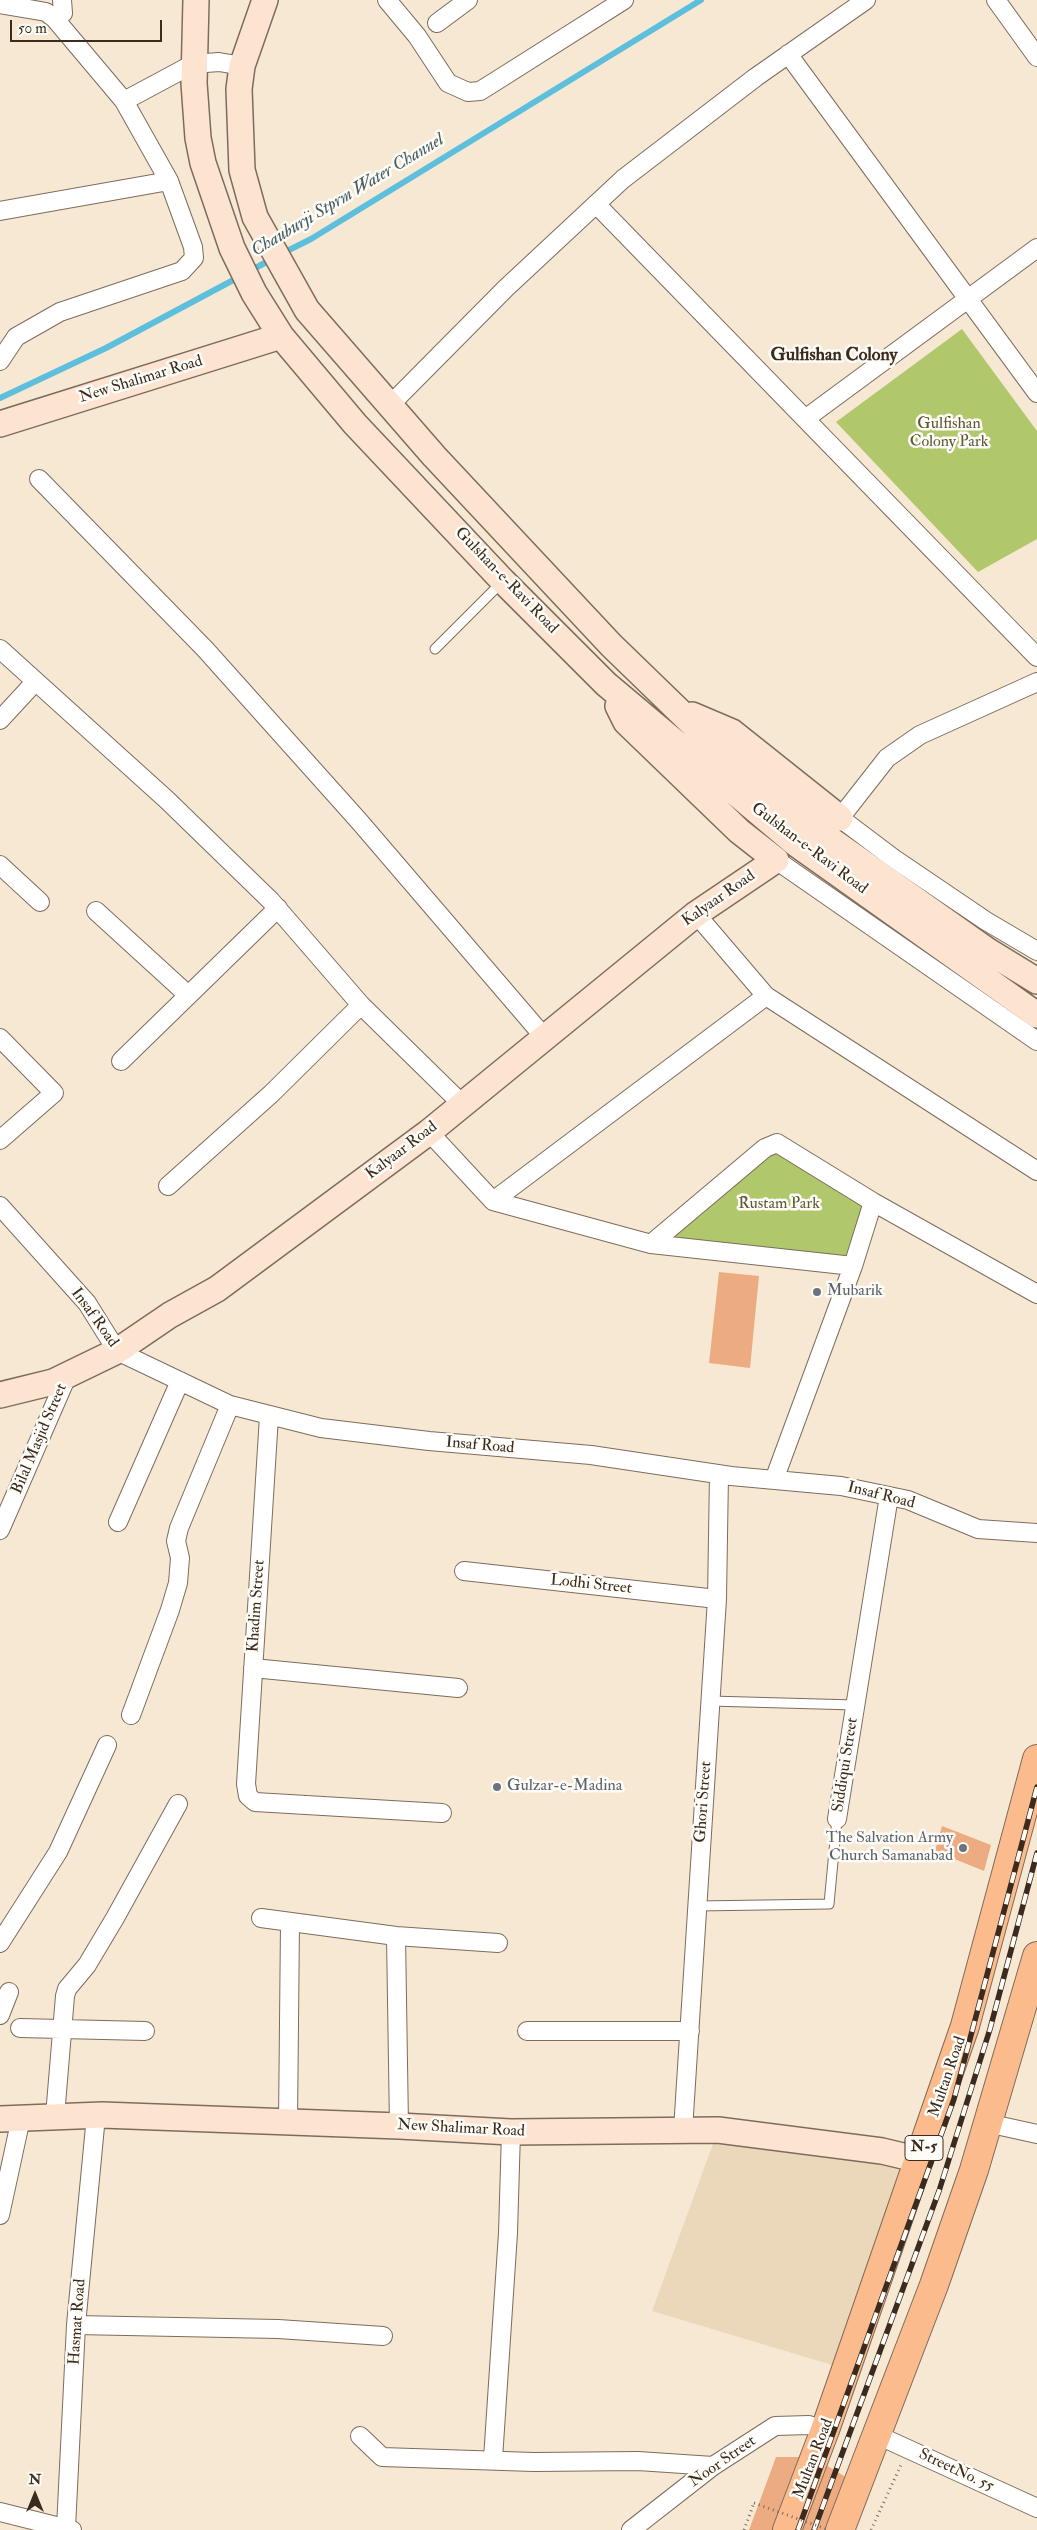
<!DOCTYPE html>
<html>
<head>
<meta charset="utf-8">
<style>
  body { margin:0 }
  #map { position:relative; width:1037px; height:2530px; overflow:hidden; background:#f7e8d3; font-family:"IM FELL Double Pica",serif }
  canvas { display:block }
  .north { position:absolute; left:10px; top:2470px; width:50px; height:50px; -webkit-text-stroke:4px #fdfcf7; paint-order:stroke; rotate:0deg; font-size:14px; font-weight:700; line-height:20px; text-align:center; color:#3b2a1e }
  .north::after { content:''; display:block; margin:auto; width:18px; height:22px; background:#3b2a1e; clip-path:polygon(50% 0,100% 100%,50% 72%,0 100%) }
  .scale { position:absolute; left:10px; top:20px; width:152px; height:22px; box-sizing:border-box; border:2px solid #3b2a1e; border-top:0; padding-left:6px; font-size:15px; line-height:18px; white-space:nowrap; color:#3b2a1e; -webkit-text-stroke:4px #fdfcf7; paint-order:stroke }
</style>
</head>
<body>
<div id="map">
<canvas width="1037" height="2530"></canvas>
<div class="north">N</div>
<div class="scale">50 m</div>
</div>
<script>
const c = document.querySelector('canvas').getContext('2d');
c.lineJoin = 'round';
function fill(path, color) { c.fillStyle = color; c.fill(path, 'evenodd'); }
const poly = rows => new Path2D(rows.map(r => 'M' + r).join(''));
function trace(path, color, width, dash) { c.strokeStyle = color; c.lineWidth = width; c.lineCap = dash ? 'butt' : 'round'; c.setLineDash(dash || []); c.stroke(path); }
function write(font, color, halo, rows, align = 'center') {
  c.font = font + ' "IM FELL Double Pica",serif'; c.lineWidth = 5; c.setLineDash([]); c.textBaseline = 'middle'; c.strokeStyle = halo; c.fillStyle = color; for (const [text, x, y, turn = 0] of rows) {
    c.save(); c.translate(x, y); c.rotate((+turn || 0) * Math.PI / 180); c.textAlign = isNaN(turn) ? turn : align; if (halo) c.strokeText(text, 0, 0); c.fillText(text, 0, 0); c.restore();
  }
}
const built = poly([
  [718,2130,925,2148,852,2371,652,2311]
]);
const green = poly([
  [962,329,1037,431,1037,539,978,572,836,422],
  [777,1143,873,1202,849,1265,651,1244]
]);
const stream = poly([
  [281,254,311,239,701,0],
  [248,272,272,259],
  [0,398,106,348,239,277]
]);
const building = poly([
  [719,1272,759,1276,750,1368,709,1363],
  [942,1826,991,1845,984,1871,935,1851],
  [776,2457,799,2457,821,2462,849,2479,847,2530,749,2530]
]);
const path = poly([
  [744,2530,754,2503],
  [871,2530,901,2465]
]);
const lane = poly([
  [435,649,501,583],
  [710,1701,855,1705],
  [697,1906,829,1904,837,1819]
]);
const street = poly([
  [387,0,417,36,448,83,468,92,480,91,496,81,624,0],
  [996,0,1037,57],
  [0,4,46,12,55,19,124,101,193,64,219,62,242,66],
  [55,19,63,13,62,0],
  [437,23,468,0],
  [788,54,1037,393],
  [596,204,1037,657],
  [0,211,169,181],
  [0,361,16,337,60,312,182,271,194,258,193,247,169,181,124,101],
  [389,406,506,288,623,179,756,77,866,0],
  [805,419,1037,248],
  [39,479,205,649,359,821,545,1038],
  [0,649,167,800,271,901,361,1005,462,1104],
  [1037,682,920,735,887,758,840,818,893,858,986,921,1037,951],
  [0,720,35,682],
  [776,860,1037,1041],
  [0,865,40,902],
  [96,911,188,995],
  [696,914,766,996],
  [0,1038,54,1093,0,1140],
  [121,1061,278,908],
  [429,1132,493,1201,651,1244,853,1266],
  [168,1186,271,1094,361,1005],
  [493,1201,766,996,1037,1171],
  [0,1206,87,1303,117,1351,230,1405,321,1428,429,1441,591,1455,731,1476,841,1486,908,1500,978,1529,1037,1533],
  [651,1244,765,1148,777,1143,873,1202,1037,1294],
  [269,1416,246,1784,248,1796,255,1802,442,1813],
  [774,1480,853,1266,873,1202],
  [118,1522,180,1381],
  [0,1530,68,1374],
  [464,1571,717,1599],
  [253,1668,458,1688],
  [131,1715,170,1610,178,1583,180,1558,176,1541,179,1528,230,1405],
  [837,1819,889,1496],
  [261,1918,396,1936,498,1943],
  [396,1936,399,2126],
  [0,1943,58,1852,107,1745],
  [0,2015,9,1992],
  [20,2028,145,2031],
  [527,2031,690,2031],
  [55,2116,65,1996,67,1989,87,1965,115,1918,178,1804],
  [288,2122,290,1923],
  [987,2123,1037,2134],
  [683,2130,717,1599,719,1474],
  [0,2215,21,2118],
  [76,2325,278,2329,383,2336],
  [875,2434,1037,2508],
  [360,2436,382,2457,534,2462,638,2461,713,2466],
  [493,2459,508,2233,511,2132],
  [0,2512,72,2530],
  [66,2528,76,2325,96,2116],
  [631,2530,713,2466,775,2426,809,2425,825,2430]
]);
const secondary = poly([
  [196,0,194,83,198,138,203,163,232,248,254,293,281,336,355,424,503,581,606,684,795,843,1037,1015],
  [265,0,242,66,239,89,242,170,255,217,307,310,434,456,611,645,707,738,811,826,988,951,1037,981],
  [0,424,281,336],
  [692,715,732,732,840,818],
  [0,1395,53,1382,117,1351,170,1315,217,1289,429,1132,696,914,776,860,739,831,626,722,618,706],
  [0,2119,102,2115,399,2126,511,2132,718,2130,882,2151,920,2160]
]);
const primary = poly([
  [787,2530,825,2430,965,2026,1037,1759],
  [840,2530,934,2285,974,2170,1037,1956]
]);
const rail = poly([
  [798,2530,954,2099,1037,1787],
  [814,2530,939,2191,990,2029,1037,1853]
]);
const pathBridge = poly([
  [754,2503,829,2530]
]);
const markers = [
  [817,1292,5,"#6b7280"],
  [497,1787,5,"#6b7280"],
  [963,1848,5,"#6b7280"]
];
const shields = [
  [924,2148,38]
];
const shieldNames = [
  ["N-5",924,2148]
];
const streetNames = [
  ["New Shalimar Road",141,380,-17],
  ["Gulshan-e-Ravi Road",506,581,46],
  ["Gulshan-e-Ravi Road",809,849,37],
  ["Kalyaar Road",719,899,-35],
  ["Kalyaar Road",402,1151,-37],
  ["Insaf Road",94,1318,54],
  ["Bilal Masjid Street",40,1439,-67],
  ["Insaf Road",480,1446,5],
  ["Insaf Road",881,1496,14],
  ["Lodhi Street",591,1585,6],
  ["Khadim Street",257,1606,-86],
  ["Siddiqui Street",846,1765,-81],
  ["Ghori Street",704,1802,-86],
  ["Multan Road",948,2077,-71],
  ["New Shalimar Road",461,2129,3],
  ["Hasmat Road",78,2322,-86],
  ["Multan Road",814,2459,-69],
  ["Noor Street",723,2462,-35],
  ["StreetNo. 55",956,2471,25]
];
const parkNames = [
  ["Gulfishan",949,425],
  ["Colony Park",949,443],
  ["Rustam Park",779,1205]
];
const worshipNames = [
  ["Mubarik",827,1292],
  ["Gulzar-e-Madina",507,1787],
  ["The Salvation Army",953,1839,"right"],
  ["Church Samanabad",953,1857,"right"]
];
const waterNames = [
  ["Chauburji Stprm Water Channel",348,196,-31]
];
const neighbourhoodNames = [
  ["Gulfishan Colony",834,356]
];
fill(built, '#ebd8ba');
fill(green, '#b1c76c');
trace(stream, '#5ebfdd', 6);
fill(building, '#edab81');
trace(lane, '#7d6c5d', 11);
trace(street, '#7d6c5d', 20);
trace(secondary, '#7d6c5d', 28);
trace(primary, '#7d6c5d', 30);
trace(path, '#7d6c5d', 3, [1, 4]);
trace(lane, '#fff', 9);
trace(street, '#fff', 18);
trace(secondary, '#fde4d1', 25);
trace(primary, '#fbbb8c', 28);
trace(rail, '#3b2a1e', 5.5);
trace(rail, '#fdfcf7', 4, [11]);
trace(pathBridge, '#7d6c5d', 3, [1, 4]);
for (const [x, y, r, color] of markers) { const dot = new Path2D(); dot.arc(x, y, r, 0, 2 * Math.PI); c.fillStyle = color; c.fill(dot); trace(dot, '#fdfcf7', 2); }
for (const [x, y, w] of shields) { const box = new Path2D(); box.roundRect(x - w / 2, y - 12.5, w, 25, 4); c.fillStyle = '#fdfcf7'; c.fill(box); trace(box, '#3b2a1e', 1); }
write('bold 15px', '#3b2a1e', null, shieldNames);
write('16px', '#3b2a1e', '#fdfcf7', streetNames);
write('16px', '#5e5935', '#fdfcf7', parkNames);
write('16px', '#5b616d', '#fdfcf7', worshipNames, 'left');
write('italic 18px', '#475e61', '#fdfcf7', waterNames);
write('bold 18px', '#3b2a1e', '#fdfcf7', neighbourhoodNames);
</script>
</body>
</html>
